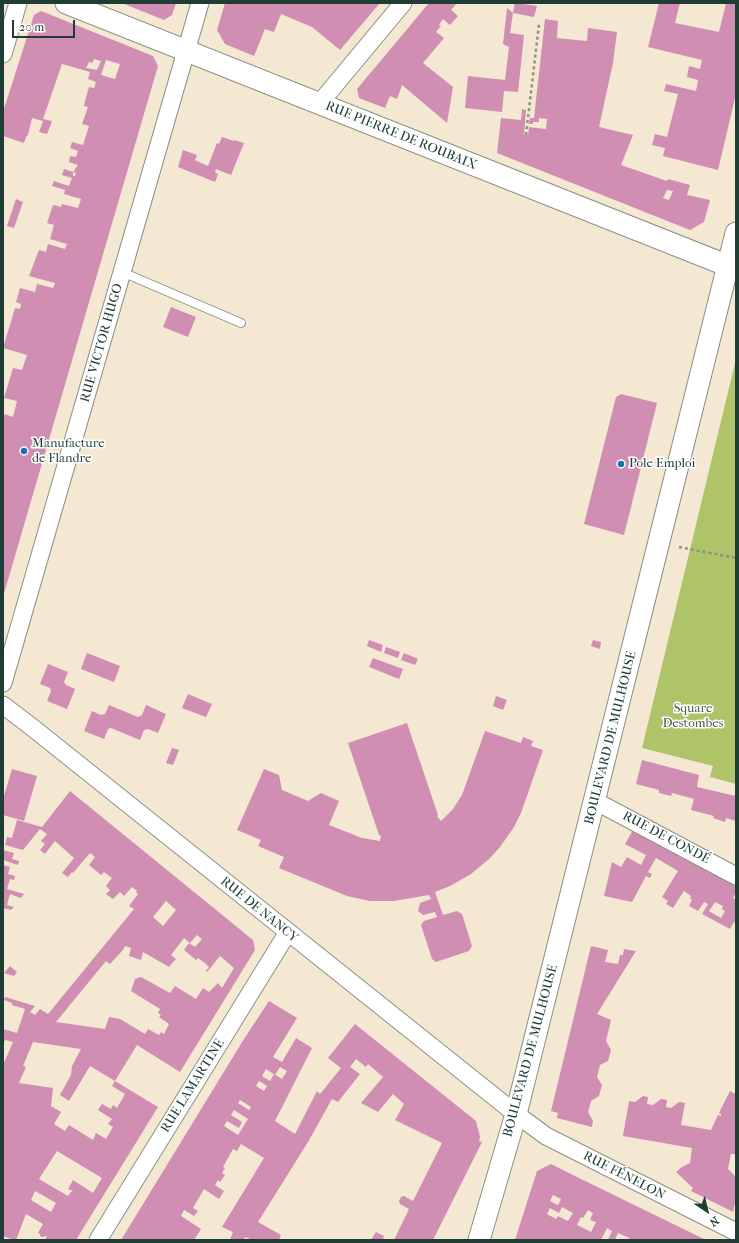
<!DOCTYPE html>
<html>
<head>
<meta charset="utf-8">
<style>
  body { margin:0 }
  #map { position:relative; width:739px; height:1243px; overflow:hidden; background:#f4e8d2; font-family:"IM FELL French Canon",serif }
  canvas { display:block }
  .frame { position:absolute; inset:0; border:4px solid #1f3d34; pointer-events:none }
  .north { position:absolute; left:687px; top:1191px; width:40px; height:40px; -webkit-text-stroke:3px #fff; paint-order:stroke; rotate:145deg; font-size:11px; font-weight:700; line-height:16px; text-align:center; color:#1f3d34 }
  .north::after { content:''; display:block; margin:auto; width:14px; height:18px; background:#1f3d34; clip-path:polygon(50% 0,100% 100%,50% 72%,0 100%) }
  .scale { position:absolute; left:12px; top:20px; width:63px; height:18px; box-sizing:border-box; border:2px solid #1f3d34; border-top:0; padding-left:5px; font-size:12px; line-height:14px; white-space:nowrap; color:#1f3d34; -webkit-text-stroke:3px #fff; paint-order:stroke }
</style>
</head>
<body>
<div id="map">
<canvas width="739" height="1243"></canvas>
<div class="frame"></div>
<div class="north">N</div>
<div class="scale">20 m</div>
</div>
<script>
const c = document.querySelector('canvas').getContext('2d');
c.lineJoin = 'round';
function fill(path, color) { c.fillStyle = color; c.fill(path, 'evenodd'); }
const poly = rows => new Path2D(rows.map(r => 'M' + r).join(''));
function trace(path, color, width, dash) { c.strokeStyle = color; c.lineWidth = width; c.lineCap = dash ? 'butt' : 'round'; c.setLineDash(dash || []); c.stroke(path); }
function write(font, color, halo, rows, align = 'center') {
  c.font = font + ' "IM FELL French Canon",serif'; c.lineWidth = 3; c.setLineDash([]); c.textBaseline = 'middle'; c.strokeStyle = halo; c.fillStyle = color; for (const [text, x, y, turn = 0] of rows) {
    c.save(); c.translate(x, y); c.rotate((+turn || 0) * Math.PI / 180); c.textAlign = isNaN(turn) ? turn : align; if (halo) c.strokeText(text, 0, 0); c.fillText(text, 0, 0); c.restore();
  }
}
const green = poly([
  [736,359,736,784,710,777,713,766,642,748]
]);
const building = poly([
  [122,3,176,3,172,15,164,20],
  [225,3,380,3,340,50,312,27,281,14,274,32,265,29,254,56,225,44,217,30],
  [429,3,457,3,451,10,458,16,450,25,443,19,439,25,441,26,436,32,444,38,423,63,453,87,447,123,402,85,397,99,390,96,385,108,359,98,357,89],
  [515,3,537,6,534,17,513,13],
  [659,3,680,3,675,23,719,32,726,3,736,3,736,94,718,170,663,156,665,148,652,145,655,134,667,137,678,94,664,91,666,84,696,91,698,80,687,77,689,66,700,69,702,60,648,47],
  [507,8,513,13,510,33,524,35,518,92,504,91,502,112,465,108,468,76,505,80,509,47,503,44],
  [41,11,153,56,158,66,3,597,3,419,5,414,13,417,17,401,4,398,13,368,22,370,27,355,3,348,15,308,20,309,21,304,16,302,20,288,35,292,37,284,53,288,55,283,29,276,39,250,46,252,48,244,65,249,67,244,50,239,54,225,47,223,53,205,61,207,62,204,78,208,81,199,64,194,65,190,52,186,54,181,69,186,72,178,62,175,64,169,73,172,73,176,75,176,76,173,73,172,78,165,69,162,70,156,76,157,78,151,70,148,72,142,83,145,89,126,82,124,88,107,84,106,85,101,89,87,94,88,96,82,88,79,90,72,62,64,43,119,52,121,47,134,39,132,43,121,32,118,28,135,26,137,24,143,3,136,3,112,34,15],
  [94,59,101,61,97,70,86,68,89,62,92,63],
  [106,60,120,64,115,79,101,75],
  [545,19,558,21,557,38,587,41,588,28,617,32,613,63,599,127,633,135,621,165,667,181,668,179,690,185,687,195,710,200,704,222,690,230,497,153,501,118,521,120,522,109,526,110,524,135,528,135,529,127,546,129,547,119,539,118,539,122,533,122,533,124,529,124,530,118,534,118],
  [667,190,673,191,669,200,663,198],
  [222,137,234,141,234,140,244,143,231,175,216,169,215,172,218,174,215,182,178,167,183,150,197,155,195,160,208,166,217,143,219,144],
  [16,199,23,202,14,228,7,226],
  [171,307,196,317,188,337,163,327],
  [621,394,657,403,624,535,584,524,616,397],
  [369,640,383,645,381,652,367,646],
  [593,640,601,642,600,649,591,646],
  [386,647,400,652,398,658,384,653],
  [87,653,120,666,114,682,81,669],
  [404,653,418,659,415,665,401,660],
  [373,658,403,669,399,679,369,667],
  [48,664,68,672,64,682,66,685,75,689,67,709,47,701,51,691,50,688,40,684],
  [188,694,212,704,206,717,182,708],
  [496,696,507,700,503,710,493,706],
  [109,705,138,717,142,715,146,705,166,714,158,733,148,729,144,730,140,740,111,728,108,729,104,739,84,731,92,711,101,715,105,714],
  [407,723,438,815,437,816,441,821,453,809,462,795,485,731,521,743,523,737,533,741,531,746,543,750,521,813,514,827,500,847,489,859,471,874,450,886,435,892,443,915,457,911,462,914,472,946,469,951,436,962,432,959,421,925,424,921,437,917,435,912,423,915,418,911,420,903,431,899,429,895,394,901,370,901,347,896,279,868,284,857,258,846,261,840,237,830,264,769,279,775,282,790,308,801,321,793,339,801,329,825,362,838,380,841,381,836,379,835,348,743],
  [172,748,179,750,173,765,166,763],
  [642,760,699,775,697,787,736,796,736,821,726,818,725,822,713,818,714,816,691,810,694,799,672,793,671,796,659,793,659,790,636,784],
  [12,769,37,776,24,821,3,815,3,799],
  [70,791,253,940,255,950,180,1072,137,1045,115,1081,90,1066,69,1101,60,1095,71,1075,72,1066,81,1049,33,1042,23,1066,26,1067,19,1083,53,1088,51,1106,61,1112,54,1124,65,1131,69,1125,93,1140,96,1133,106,1139,113,1127,108,1124,112,1119,98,1110,102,1104,111,1109,113,1105,117,1108,125,1094,112,1086,115,1081,158,1107,76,1240,45,1240,47,1236,46,1236,43,1237,40,1236,40,1234,38,1233,43,1224,26,1214,16,1240,14,1240,3,1236,3,1065,13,1042,5,1040,3,1046,3,1029,17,1033,25,1009,12,1005,12,1003,4,1000,5,997,35,1006,30,1012,35,1015,40,1009,48,1014,134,909,129,906,138,894,136,892,137,891,132,887,124,896,120,892,113,899,106,894,110,890,106,886,112,878,104,872,101,875,89,865,95,857,90,853,73,873,72,872,68,877,62,873,74,858,55,841,45,854,40,850,45,844,41,841,47,834,40,829,23,850,5,845,7,837,12,838,17,820,42,827],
  [166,901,176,910,163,926,153,917],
  [197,935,202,939,195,947,189,943,184,950,196,960,198,958,205,963,209,967,206,971,207,972,220,956,234,968,222,988,218,983,209,992,203,988,196,999,175,986,170,993,141,977,135,979,131,991,160,1009,158,1013,161,1015,159,1017,169,1024,164,1034,161,1032,159,1035,148,1029,145,1034,120,1019,109,1017,105,1029,56,1022,106,961,110,964,123,950,125,946,131,948,129,956,141,960,143,952,169,967,176,959,171,955,184,938,190,943],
  [57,1151,102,1178,93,1193,73,1180,68,1189,73,1191,71,1192,68,1196,39,1179],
  [35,1191,56,1203,51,1212,31,1200],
  [633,830,662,846,664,843,736,886,736,892,733,898,736,900,736,924,734,922,730,929,702,914,708,904,704,902,698,911,689,906,692,900,690,898,691,896,684,891,673,908,666,904,668,901,662,897,678,871,656,858,648,872,652,874,650,878,646,876,632,902,604,896,612,862,621,867,627,857,641,865,646,855,625,844],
  [715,902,723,906,722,909,725,911,721,918,709,911],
  [3,850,14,853,12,859,19,861,18,865,3,860],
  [3,865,10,867,8,874,15,876,14,880,10,879,7,889,24,894,21,898,10,894,7,905,14,907,11,910,3,908],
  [591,946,608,950,605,962,618,964,620,955,623,955,624,949,636,951,597,1014,611,1020,606,1041,611,1050,608,1061,600,1065,597,1077,602,1085,599,1096,591,1101,588,1112,593,1121,592,1127,557,1118,558,1113,551,1111],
  [10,966,17,972,14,976,4,973],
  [269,1001,297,1018,273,1057,282,1062,296,1038,312,1048,275,1121,295,1134,317,1091,320,1094,341,1068,328,1058,355,1024,476,1121,480,1137,479,1141,482,1142,433,1240,394,1240,409,1209,400,1204,399,1201,401,1197,404,1196,413,1201,442,1143,395,1120,404,1104,393,1094,378,1112,361,1103,383,1077,368,1064,366,1067,356,1059,350,1067,360,1074,338,1102,332,1099,308,1142,258,1222,281,1235,279,1240,253,1240,245,1237,244,1240,230,1240,233,1232,222,1227,264,1158,241,1144,237,1151,233,1149,223,1167,225,1168,222,1173,225,1175,220,1182,218,1180,215,1185,224,1191,219,1199,204,1189,193,1208,198,1211,194,1216,184,1210,181,1216,201,1229,194,1240,121,1240,244,1039],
  [280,1067,287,1071,282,1079,274,1074,270,1081,262,1076,266,1069,275,1075],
  [259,1081,267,1086,264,1091,256,1086],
  [240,1100,251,1107,249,1110,238,1103],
  [234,1110,248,1119,238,1135,224,1126,227,1121,239,1128,242,1122,231,1115],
  [730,1091,736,1094,736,1154,731,1154,728,1169,736,1177,736,1199,733,1212,691,1191,693,1188,676,1172,682,1167,690,1163,692,1148,623,1136,629,1101,635,1102,643,1096,648,1097,647,1104,653,1105,661,1099,667,1100,666,1107,671,1108,679,1102,685,1103,681,1125,711,1130,718,1115,721,1116,721,1114,719,1113],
  [551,1164,577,1177,706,1240,629,1240,629,1238,618,1233,615,1240,608,1240,612,1231,607,1228,601,1240,515,1240,537,1171],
  [553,1195,561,1199,558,1205,550,1201],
  [562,1207,573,1213,568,1221,558,1216,556,1219,547,1214,550,1208,559,1213],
  [588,1210,593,1213,590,1220,596,1222,591,1232,577,1225,581,1217,583,1218],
  [376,1232,384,1236,383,1238,387,1240,371,1240]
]);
const path = poly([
  [526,135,539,24],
  [679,547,736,558]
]);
const service = poly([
  [122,272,241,323]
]);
const minor = poly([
  [3,54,18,3],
  [319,104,403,3],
  [3,683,200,3],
  [3,705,33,728,516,1114,546,1136,736,1232],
  [595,801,736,876],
  [98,1240,288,932]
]);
const tertiary = poly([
  [66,3,736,269],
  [479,1240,516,1114,736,233]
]);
const markers = [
  [24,451,4,"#1f6fb2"],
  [621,464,4,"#1f6fb2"]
];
const streetNames = [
  ["RUE PIERRE DE ROUBAIX",401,136,22],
  ["RUE VICTOR HUGO",102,343,-74],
  ["BOULEVARD DE MULHOUSE",611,738,-76],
  ["RUE DE CONDÉ",666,838,28],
  ["RUE DE NANCY",259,910,39],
  ["BOULEVARD DE MULHOUSE",531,1051,-75],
  ["RUE LAMARTINE",193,1086,-58],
  ["RUE FÉNELON",624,1176,27]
];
const poiNames = [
  ["Manufacture",32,444],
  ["de Flandre",32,459],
  ["Pole Emploi",629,464]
];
const parkNames = [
  ["Square",693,709],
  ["Destombes",693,724]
];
fill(green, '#afc469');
fill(building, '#d08eb2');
trace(service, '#8a9283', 10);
trace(minor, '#8a9283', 19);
trace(tertiary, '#8a9283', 23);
trace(path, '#8a9283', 2.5, [3, 3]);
trace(service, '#fff', 8);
trace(minor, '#fff', 17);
trace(tertiary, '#fff', 21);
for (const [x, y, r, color] of markers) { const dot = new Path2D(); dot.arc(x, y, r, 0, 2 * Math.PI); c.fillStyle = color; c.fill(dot); trace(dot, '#fff', 1.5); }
write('13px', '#1f3d34', '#fff', streetNames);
write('13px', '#1f3d34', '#fff', poiNames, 'left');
write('13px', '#435f41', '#fff', parkNames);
</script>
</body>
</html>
